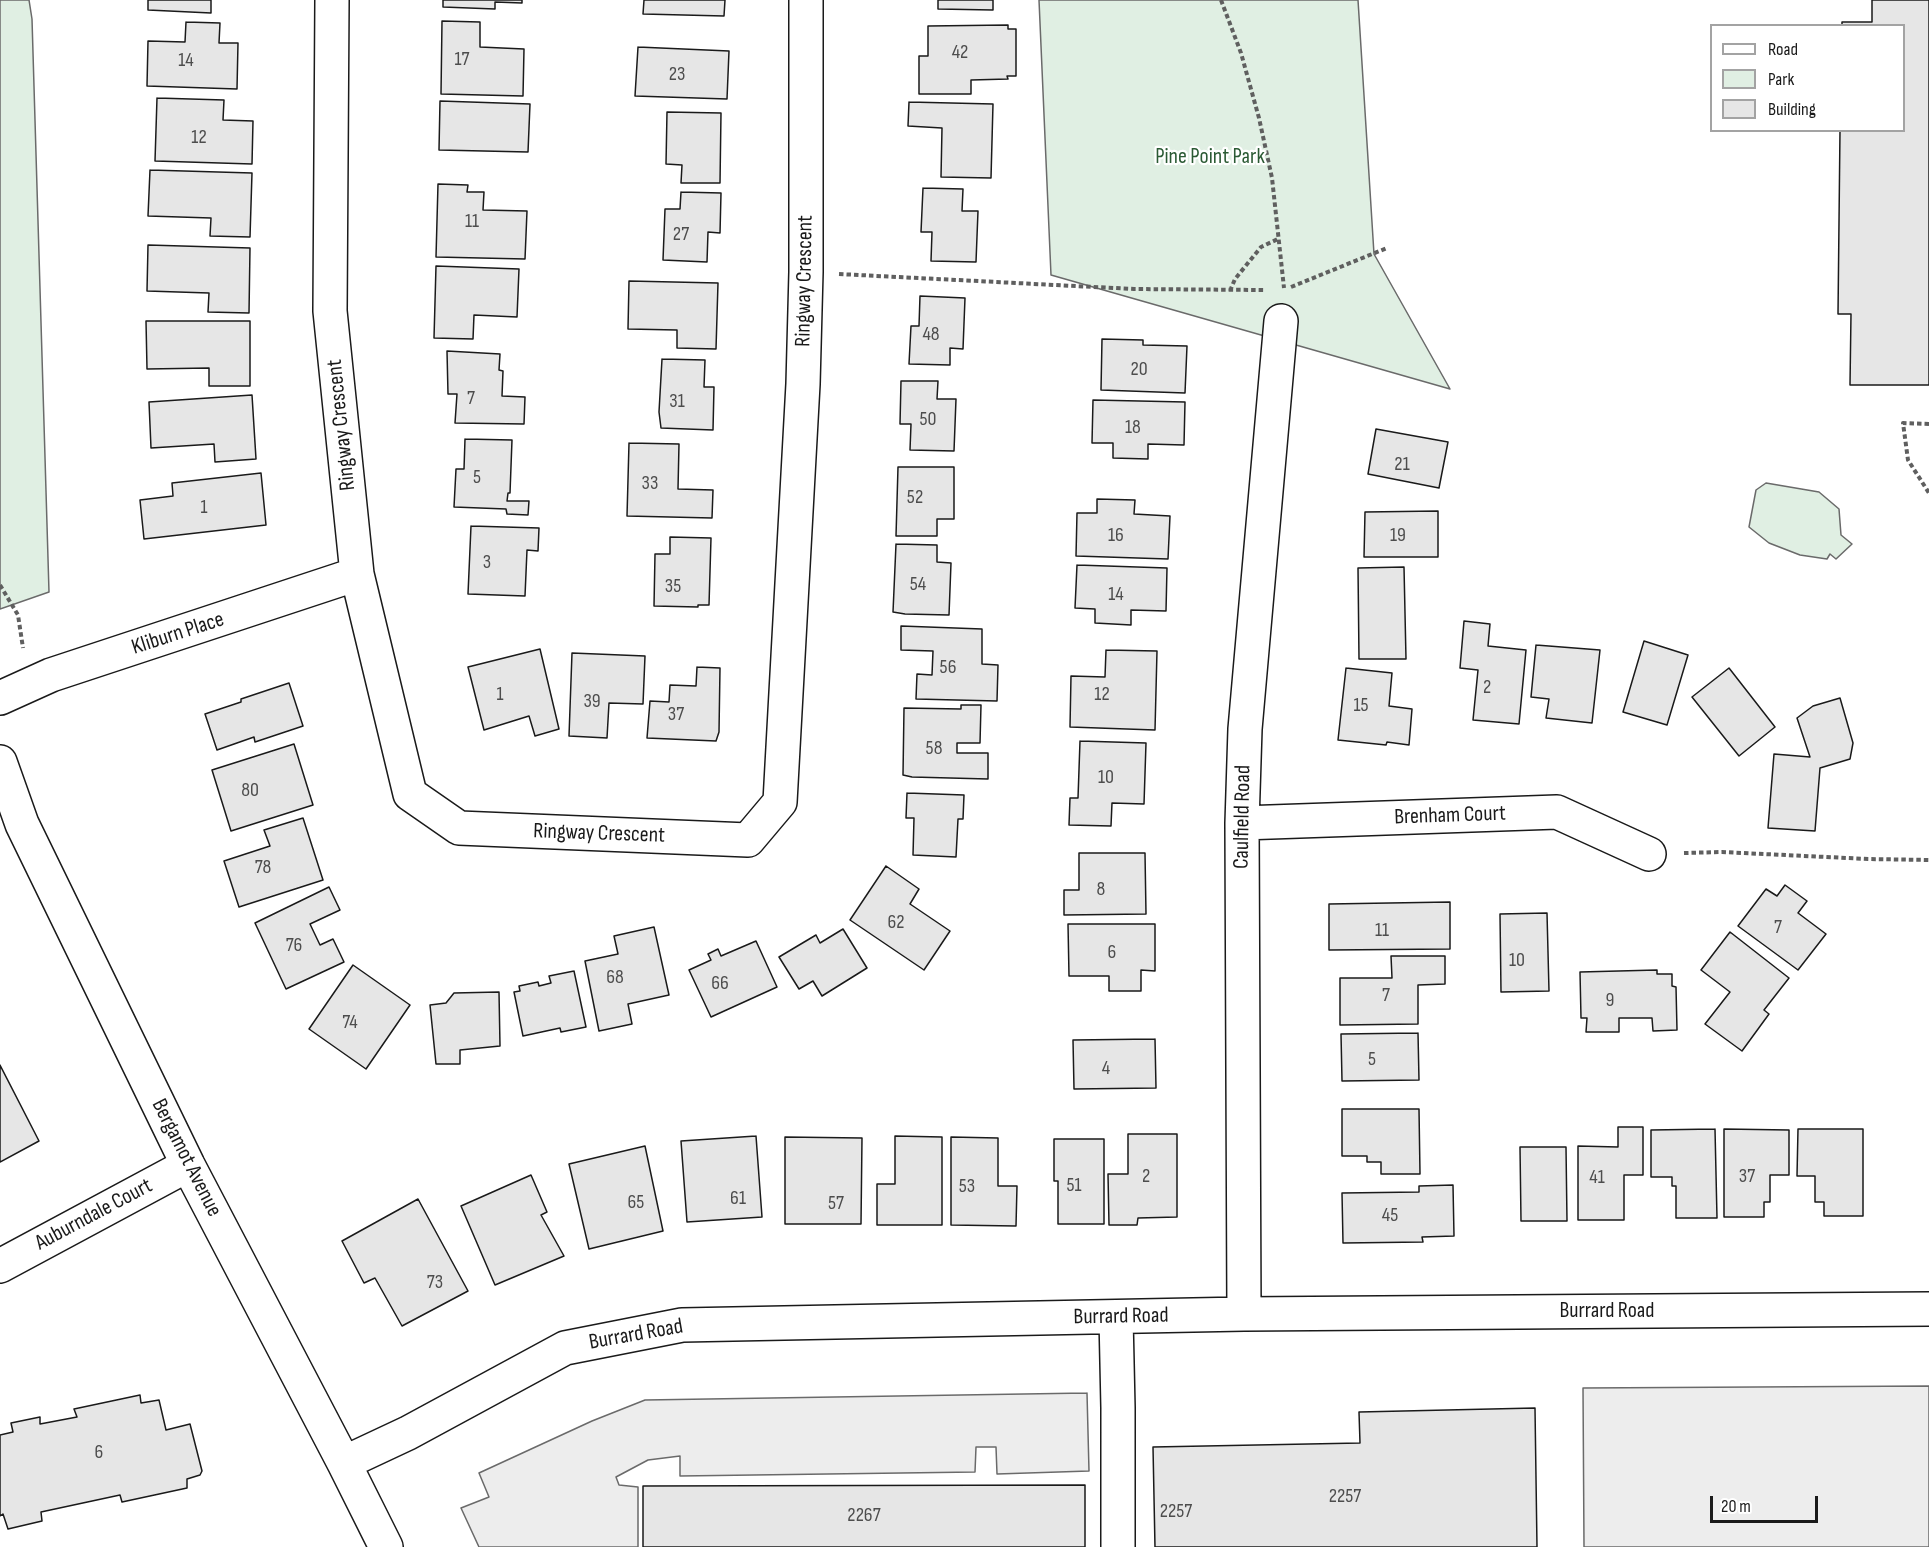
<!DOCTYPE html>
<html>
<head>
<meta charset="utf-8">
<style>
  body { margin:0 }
  #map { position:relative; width:1929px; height:1547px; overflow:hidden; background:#fff; font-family:"Sofia Sans Condensed",sans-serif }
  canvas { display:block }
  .legend { position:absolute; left:1710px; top:24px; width:195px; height:108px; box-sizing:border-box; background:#fff; border:2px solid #a3a3a3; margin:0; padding:8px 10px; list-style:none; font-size:18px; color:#1a1a1a }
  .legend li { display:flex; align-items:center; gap:12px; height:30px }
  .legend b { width:30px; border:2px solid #a3a3a3 }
  .scale { position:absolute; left:1710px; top:1496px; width:108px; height:27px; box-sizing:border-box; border:3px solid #1a1a1a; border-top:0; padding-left:8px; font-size:18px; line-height:21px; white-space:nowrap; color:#1a1a1a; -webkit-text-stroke:4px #fff; paint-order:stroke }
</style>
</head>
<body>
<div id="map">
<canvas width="1929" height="1547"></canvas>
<ul class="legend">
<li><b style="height:8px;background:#fff"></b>Road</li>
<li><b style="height:16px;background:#e0efe3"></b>Park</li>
<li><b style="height:16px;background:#e6e6e6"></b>Building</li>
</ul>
<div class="scale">20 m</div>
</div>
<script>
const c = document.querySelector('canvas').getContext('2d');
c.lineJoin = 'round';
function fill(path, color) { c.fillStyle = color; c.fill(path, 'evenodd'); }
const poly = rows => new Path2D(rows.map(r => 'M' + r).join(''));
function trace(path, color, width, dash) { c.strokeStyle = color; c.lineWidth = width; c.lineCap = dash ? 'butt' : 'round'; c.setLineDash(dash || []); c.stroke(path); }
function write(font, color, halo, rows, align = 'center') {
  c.font = font + ' "Sofia Sans Condensed",sans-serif'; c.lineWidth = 4.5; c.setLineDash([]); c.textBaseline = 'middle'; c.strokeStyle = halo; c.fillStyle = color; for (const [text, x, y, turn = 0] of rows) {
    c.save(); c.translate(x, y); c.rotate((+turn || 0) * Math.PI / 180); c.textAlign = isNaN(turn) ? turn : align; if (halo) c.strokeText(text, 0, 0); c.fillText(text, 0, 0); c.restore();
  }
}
const green = poly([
  [0,0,29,0,32,19,49,592,0,609,0,0],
  [1039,0,1358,0,1374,254,1450,389,1051,275,1039,0],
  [1766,483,1819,492,1839,509,1841,535,1852,544,1836,559,1830,554,1827,559,1800,555,1769,543,1749,527,1756,490,1766,483]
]);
const parking = poly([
  [1929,1386,1929,1547,1584,1547,1583,1388,1929,1386],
  [1087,1393,1089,1471,997,1474,996,1447,976,1447,975,1472,680,1476,680,1456,648,1460,616,1477,619,1485,638,1487,638,1547,479,1547,461,1508,489,1497,479,1473,592,1421,645,1400,1087,1393]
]);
const building = poly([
  [148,0,211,0,211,13,148,10,148,0],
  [443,0,522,0,522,3,495,2,495,9,443,7,443,0],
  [644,0,725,0,724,16,643,14,644,0],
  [938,0,993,0,993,10,938,9,938,0],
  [1872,0,1929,0,1929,385,1850,385,1851,314,1838,314,1840,130,1904,130,1904,26,1842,26,1842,22,1872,22,1872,0],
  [442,21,480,22,480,47,524,49,523,96,441,94,442,21],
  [186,22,220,23,219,43,238,43,237,89,147,86,148,41,185,42,186,22],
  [1008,25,1008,29,1016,29,1016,76,1007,76,1008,79,971,80,971,94,919,94,919,56,928,56,928,26,1008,25],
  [638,47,729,51,727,99,635,96,638,47],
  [157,98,224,100,223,120,253,121,252,164,155,161,157,98],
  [440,101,530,104,528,152,439,150,440,101],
  [909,102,993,104,991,178,941,177,942,128,908,126,909,102],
  [667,112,721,113,720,183,681,183,682,165,666,164,667,112],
  [150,170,252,173,250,237,210,236,211,218,148,216,150,170],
  [438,184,468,185,467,192,484,192,483,210,527,211,525,259,436,257,438,184],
  [923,188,963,189,962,211,978,211,976,262,931,261,932,232,921,232,923,188],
  [681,192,721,193,720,233,708,232,707,262,663,260,665,209,680,209,681,192],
  [148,245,250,248,249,313,208,312,209,293,147,291,148,245],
  [436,266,519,269,517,317,474,315,473,339,434,338,436,266],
  [629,281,718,283,716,349,677,348,677,330,628,329,629,281],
  [920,296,965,298,963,349,950,348,950,365,909,364,911,326,919,326,920,296],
  [146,321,250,321,250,386,209,386,209,368,147,369,146,321],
  [1102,339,1143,340,1143,345,1187,346,1185,393,1101,390,1102,339],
  [447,351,500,354,499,370,503,371,502,396,525,397,524,424,455,423,457,394,448,394,447,351],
  [662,359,705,360,704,387,714,387,713,430,661,428,659,412,662,359],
  [901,381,938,381,937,399,956,399,954,451,910,450,911,424,900,424,901,381],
  [252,395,256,459,215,462,214,444,151,448,149,402,252,395],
  [1093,400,1185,402,1184,445,1148,444,1148,459,1113,458,1113,443,1092,443,1093,400],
  [1376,429,1448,442,1439,488,1368,474,1376,429],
  [465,439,512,440,510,493,508,493,507,501,529,501,528,515,507,514,506,509,454,507,456,469,464,469,465,439],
  [629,443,679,444,678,489,713,490,712,518,627,516,629,443],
  [898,467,954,467,954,519,937,519,937,536,896,536,898,467],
  [261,473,266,525,144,539,140,500,173,496,172,483,261,473],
  [1097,499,1135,500,1134,514,1170,516,1168,559,1076,556,1077,513,1097,513,1097,499],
  [1438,511,1438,557,1364,557,1365,512,1438,511],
  [471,526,539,528,538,551,527,550,525,596,468,594,471,526],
  [670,537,711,538,709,605,698,605,698,607,654,606,655,554,670,554,670,537],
  [896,544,937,545,937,562,951,563,949,615,905,614,893,612,896,544],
  [1077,565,1167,568,1166,611,1131,610,1131,625,1095,623,1095,609,1075,608,1077,565],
  [1404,567,1406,659,1359,659,1358,568,1404,567],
  [1464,621,1490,624,1488,646,1526,650,1519,724,1473,720,1478,670,1460,668,1464,621],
  [901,626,982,629,982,664,998,665,997,701,916,699,917,674,932,675,933,651,901,650,901,626],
  [1644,641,1688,655,1667,725,1623,712,1644,641],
  [1536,645,1600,650,1592,723,1546,718,1549,699,1531,697,1536,645],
  [540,649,559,729,535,736,529,716,484,730,468,667,540,649],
  [1106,650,1157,651,1155,730,1070,727,1071,676,1105,677,1106,650],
  [572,653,645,656,643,704,609,703,607,738,569,736,572,653],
  [697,667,720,668,719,732,716,741,647,738,650,701,669,702,670,685,696,686,697,667],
  [1346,668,1392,673,1389,706,1412,709,1409,745,1387,742,1386,745,1338,740,1346,668],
  [1729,668,1775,727,1739,756,1692,697,1729,668],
  [289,683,303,726,255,742,254,737,217,750,205,714,241,702,241,699,289,683],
  [1840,698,1853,743,1850,759,1820,768,1815,831,1768,828,1774,754,1810,757,1797,718,1813,706,1840,698],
  [961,705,981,705,980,743,957,743,957,753,988,753,988,779,912,777,903,775,904,708,961,709,961,705],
  [1080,741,1146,743,1144,804,1112,803,1111,826,1069,825,1070,798,1078,798,1080,741],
  [294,744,313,805,231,831,212,770,294,744],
  [907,793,964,795,963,819,958,819,956,857,913,855,914,818,906,818,907,793],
  [303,818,323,880,239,907,224,861,270,846,264,830,303,818],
  [1079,853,1145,853,1146,914,1064,915,1064,890,1079,890,1079,853],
  [886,866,919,889,910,904,950,931,924,970,850,920,886,866],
  [1785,885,1807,901,1798,913,1826,934,1798,970,1738,926,1766,889,1777,896,1785,885],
  [329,887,340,910,310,924,320,945,333,939,344,962,286,989,255,923,329,887],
  [1450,902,1450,949,1329,950,1329,904,1450,902],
  [1547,913,1549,991,1501,992,1500,914,1547,913],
  [1068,924,1155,924,1155,971,1141,970,1141,991,1109,991,1109,976,1069,976,1068,924],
  [654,927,669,995,628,1004,632,1024,599,1031,585,961,618,954,614,936,654,927],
  [843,929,867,968,822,996,813,981,799,989,779,957,816,935,820,943,843,929],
  [1730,932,1789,978,1764,1010,1769,1014,1742,1051,1705,1024,1730,992,1701,970,1730,932],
  [756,941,777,987,711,1017,689,970,711,960,708,954,718,949,721,956,756,941],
  [1391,956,1445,956,1445,984,1418,985,1418,1024,1340,1025,1340,978,1392,978,1391,956],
  [353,965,410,1005,366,1069,309,1029,353,965],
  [1657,970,1657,974,1672,974,1672,986,1676,987,1677,1030,1653,1031,1652,1018,1619,1018,1619,1032,1586,1032,1587,1018,1581,1018,1580,972,1657,970],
  [574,971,586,1027,561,1032,560,1028,523,1036,514,992,520,991,519,986,538,982,539,986,551,983,549,976,574,971],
  [499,992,500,1046,460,1050,460,1064,436,1064,430,1005,446,1003,454,993,499,992],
  [1418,1033,1419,1080,1342,1081,1341,1034,1418,1033],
  [1155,1039,1156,1088,1074,1089,1073,1040,1155,1039],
  [0,1065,39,1141,0,1162,0,1065],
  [1342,1109,1419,1109,1420,1174,1381,1174,1381,1162,1367,1162,1367,1156,1342,1156,1342,1109],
  [1618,1127,1643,1127,1643,1175,1624,1175,1624,1220,1578,1220,1578,1146,1618,1147,1618,1127],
  [1715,1129,1717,1218,1676,1218,1676,1186,1672,1186,1672,1177,1651,1177,1651,1130,1715,1129],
  [1724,1129,1789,1130,1789,1175,1770,1175,1770,1202,1764,1202,1764,1217,1724,1217,1724,1129],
  [1798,1129,1863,1129,1863,1216,1824,1216,1824,1202,1815,1202,1815,1176,1797,1176,1798,1129],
  [1128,1134,1177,1134,1177,1217,1138,1218,1137,1225,1109,1225,1108,1174,1128,1174,1128,1134],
  [756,1136,762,1217,687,1222,681,1141,756,1136],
  [895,1136,942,1137,942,1225,877,1225,877,1184,895,1184,895,1136],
  [785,1137,862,1138,861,1224,785,1224,785,1137],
  [951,1137,998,1138,998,1186,1017,1186,1016,1226,951,1225,951,1137],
  [1054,1139,1104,1139,1104,1224,1058,1224,1058,1181,1054,1181,1054,1139],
  [645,1146,663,1231,589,1249,569,1164,645,1146],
  [1520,1147,1566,1147,1567,1221,1521,1221,1520,1147],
  [531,1175,547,1212,541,1215,564,1256,495,1285,461,1206,531,1175],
  [1453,1185,1454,1236,1422,1237,1423,1242,1343,1243,1342,1193,1419,1192,1419,1186,1453,1185],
  [418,1199,468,1291,402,1326,375,1278,364,1283,342,1241,418,1199],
  [140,1395,141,1403,159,1400,166,1430,190,1424,202,1471,200,1475,187,1479,187,1488,122,1502,120,1495,41,1512,42,1521,8,1529,3,1514,0,1516,0,1435,13,1432,11,1423,40,1417,40,1424,77,1417,74,1409,140,1395],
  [1535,1408,1537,1547,1155,1547,1153,1447,1360,1443,1359,1412,1535,1408],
  [1085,1485,1085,1547,643,1547,643,1486,1085,1485]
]);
const path = poly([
  [1221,0,1241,53,1259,118,1272,178,1284,288],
  [839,274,1134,289,1264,290],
  [1291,287,1387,248],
  [1230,291,1235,279,1261,247,1278,239],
  [1929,424,1903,423,1908,460,1929,493],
  [0,585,18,615,23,648],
  [1684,853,1722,852,1868,859,1929,860]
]);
const minor = poly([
  [332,0,330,311,357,574,410,794,459,828,748,840,780,802,803,384,806,272,806,0],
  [0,698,51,675,357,574],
  [0,762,22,824,188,1165,344,1463,386,1547],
  [1242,823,1557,812,1649,854],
  [0,1266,188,1165],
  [1244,1314,1242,823,1245,729,1281,321],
  [1116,1317,1118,1408,1118,1547],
  [344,1463,408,1433,565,1348,682,1325,1244,1314,1929,1309]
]);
const numberNames = [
  ["42",960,53],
  ["17",462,60],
  ["14",186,61],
  ["23",677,75],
  ["12",199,138],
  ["11",472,222],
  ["27",681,235],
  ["48",931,335],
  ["20",1139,370],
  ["7",471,399],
  ["31",677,402],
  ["50",928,420],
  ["18",1133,428],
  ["21",1402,465],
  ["5",477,478],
  ["33",650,484],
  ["52",915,498],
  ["1",204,508],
  ["16",1116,536],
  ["19",1398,536],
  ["3",487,563],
  ["54",918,585],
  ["35",673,587],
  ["14",1116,595],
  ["56",948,668],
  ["2",1487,688],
  ["1",500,695],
  ["12",1102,695],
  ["39",592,702],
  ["15",1361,706],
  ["37",676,715],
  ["58",934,749],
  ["10",1106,778],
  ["80",250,791],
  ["78",263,868],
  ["8",1101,890],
  ["62",896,923],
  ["7",1778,928],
  ["11",1382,931],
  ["76",294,946],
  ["6",1112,953],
  ["10",1517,961],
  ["68",615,978],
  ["66",720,984],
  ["7",1386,996],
  ["9",1610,1001],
  ["74",350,1023],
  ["5",1372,1060],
  ["4",1106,1069],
  ["2",1146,1177],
  ["37",1747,1177],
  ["41",1597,1178],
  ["51",1074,1186],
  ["53",967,1187],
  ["61",738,1199],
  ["65",636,1203],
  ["57",836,1204],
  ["45",1390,1216],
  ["73",435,1283],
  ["6",99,1453],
  ["2257",1345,1497],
  ["2257",1176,1512],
  ["2267",864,1516]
];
const parkNames = [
  ["Pine Point Park",1210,157]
];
const streetNames = [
  ["Ringway Crescent",805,281,-89],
  ["Ringway Crescent",342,425,-96],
  ["Kliburn Place",178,634,-18],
  ["Brenham Court",1450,816,-2],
  ["Caulfield Road",1243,817,-89],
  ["Ringway Crescent",599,834,2],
  ["Bergamot Avenue",186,1158,63],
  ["Auburndale Court",94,1215,-28],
  ["Burrard Road",1607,1311],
  ["Burrard Road",1121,1317,-1],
  ["Burrard Road",636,1335,-10]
];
fill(green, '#e0efe3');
trace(green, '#6a6a6a', 1.5);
fill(parking, '#ededed');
trace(parking, '#6a6a6a', 1.5);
fill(building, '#e6e6e6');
trace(building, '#1a1a1a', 1.5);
trace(minor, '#1a1a1a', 36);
trace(path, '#5f5f5f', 4, [4.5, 3]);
trace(minor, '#fff', 33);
write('20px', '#4d4d4d', null, numberNames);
write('22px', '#2b5a34', '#fff', parkNames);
write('22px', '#1a1a1a', '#fff', streetNames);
</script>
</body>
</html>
